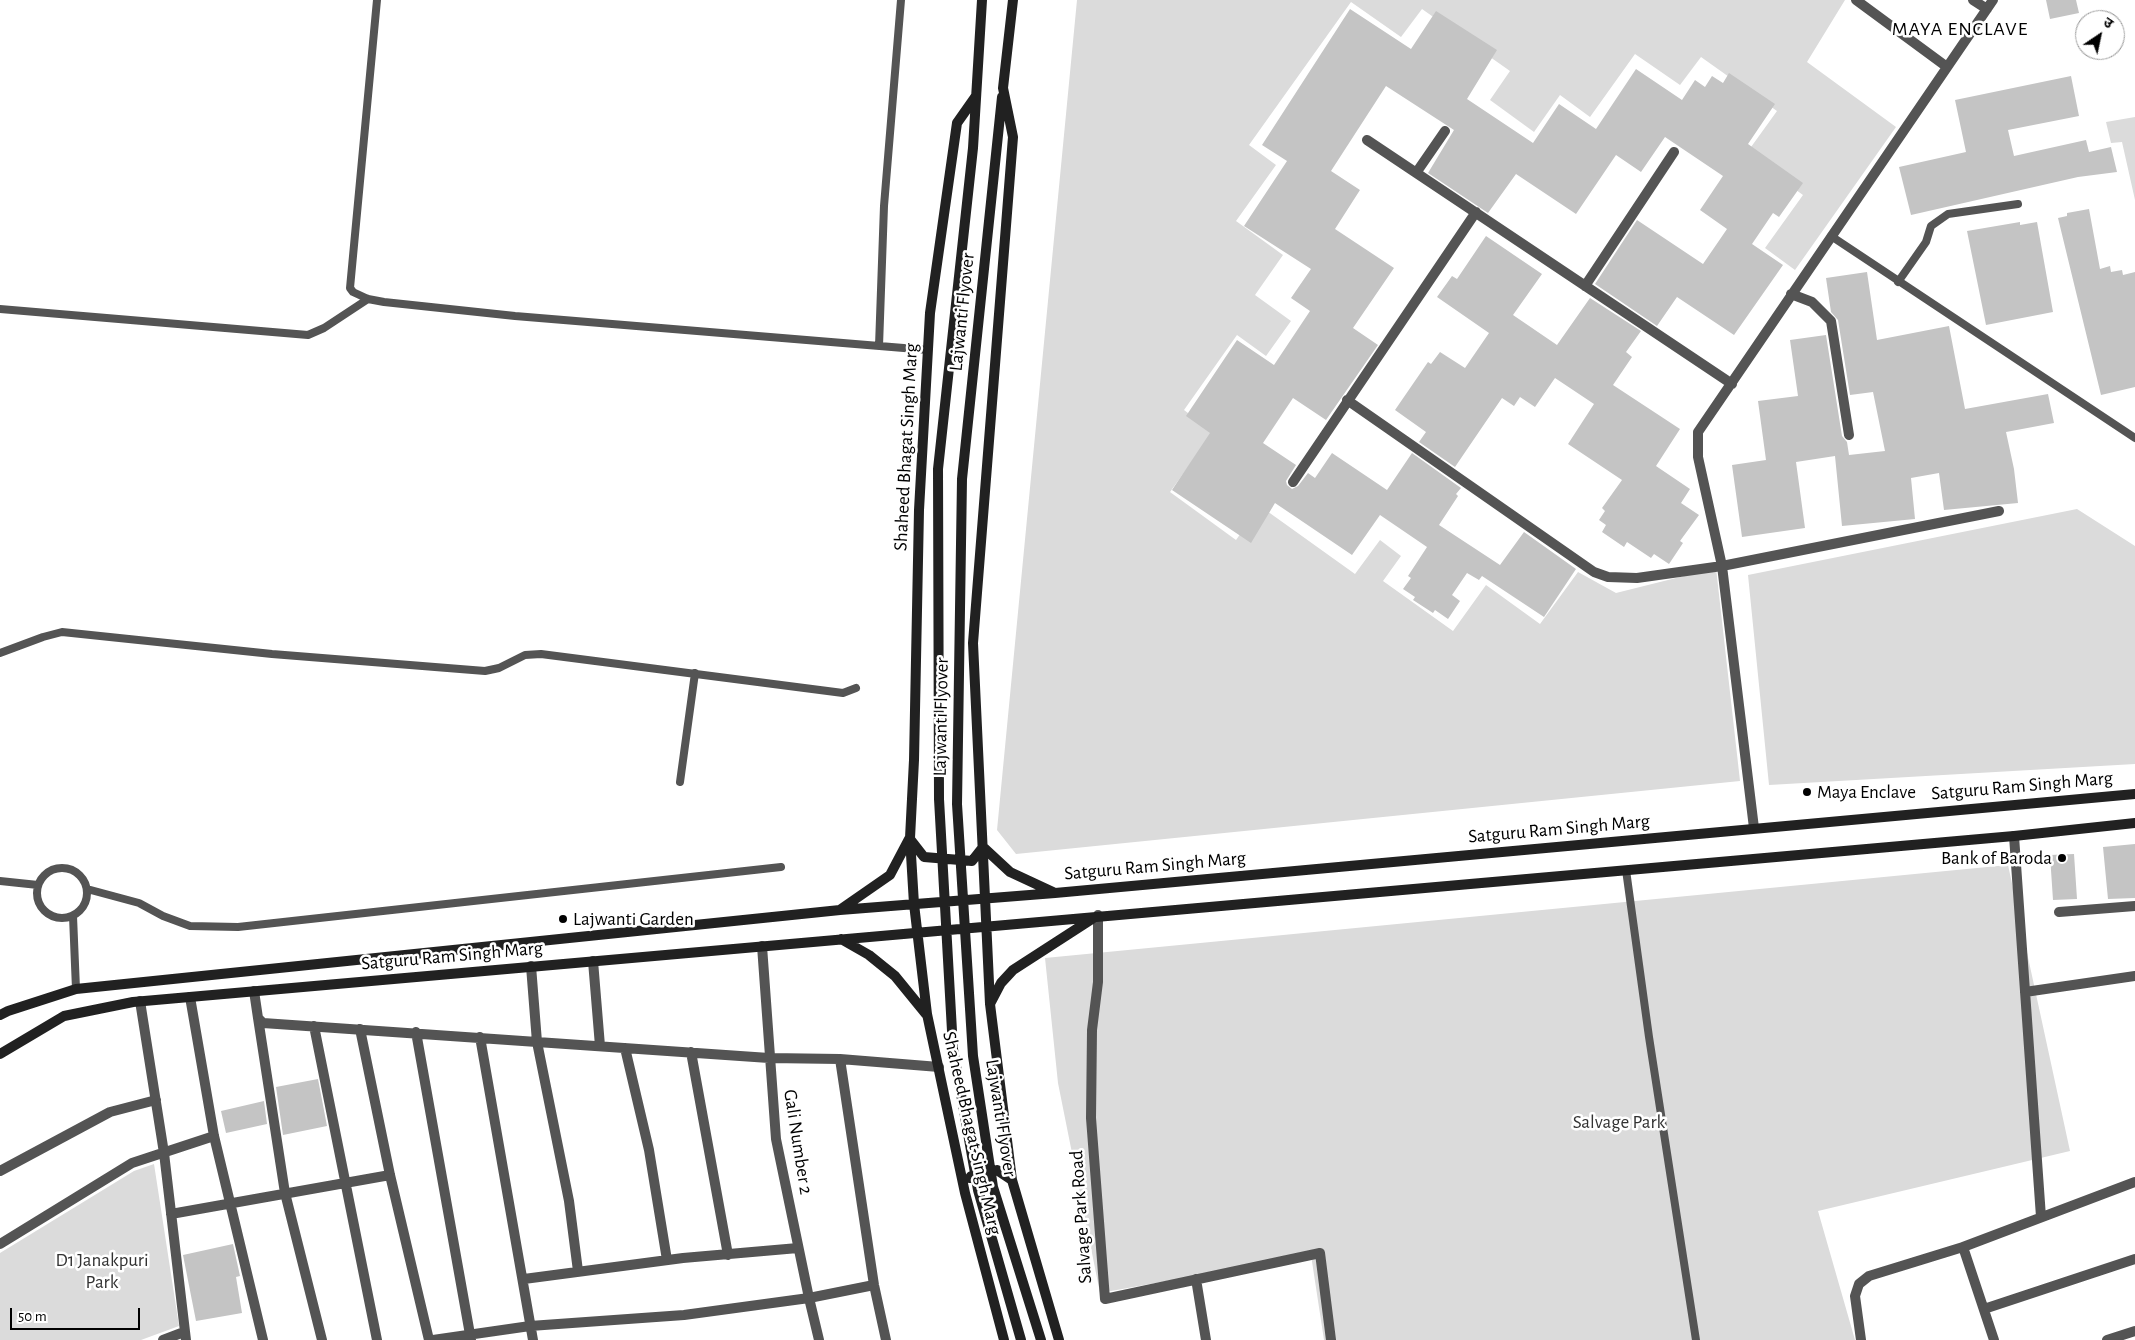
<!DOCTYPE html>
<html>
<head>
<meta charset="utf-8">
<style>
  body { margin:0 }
  #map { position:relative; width:2135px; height:1340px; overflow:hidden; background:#fff; font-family:"Alegreya Sans","Noto Sans Devanagari",sans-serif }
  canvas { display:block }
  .north { position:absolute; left:2075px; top:10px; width:50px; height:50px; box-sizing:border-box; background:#fff; border:1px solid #999; border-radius:50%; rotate:34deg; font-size:14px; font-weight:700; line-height:20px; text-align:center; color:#000 }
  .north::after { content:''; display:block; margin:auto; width:18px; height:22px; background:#000; clip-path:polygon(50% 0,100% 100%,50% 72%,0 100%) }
  .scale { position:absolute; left:10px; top:1308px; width:130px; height:22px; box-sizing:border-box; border:2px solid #000; border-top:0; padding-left:6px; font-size:15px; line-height:18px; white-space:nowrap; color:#000; -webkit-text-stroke:4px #fff; paint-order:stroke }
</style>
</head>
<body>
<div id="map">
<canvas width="2135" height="1340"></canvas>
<div class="north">उ</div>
<div class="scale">50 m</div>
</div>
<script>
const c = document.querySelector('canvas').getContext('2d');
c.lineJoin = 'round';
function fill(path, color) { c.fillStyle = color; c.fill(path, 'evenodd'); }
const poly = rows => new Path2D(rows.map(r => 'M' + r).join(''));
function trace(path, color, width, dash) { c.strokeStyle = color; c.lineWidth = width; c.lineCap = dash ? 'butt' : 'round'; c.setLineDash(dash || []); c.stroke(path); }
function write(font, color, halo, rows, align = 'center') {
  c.font = font + ' "Alegreya Sans",sans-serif'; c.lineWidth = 5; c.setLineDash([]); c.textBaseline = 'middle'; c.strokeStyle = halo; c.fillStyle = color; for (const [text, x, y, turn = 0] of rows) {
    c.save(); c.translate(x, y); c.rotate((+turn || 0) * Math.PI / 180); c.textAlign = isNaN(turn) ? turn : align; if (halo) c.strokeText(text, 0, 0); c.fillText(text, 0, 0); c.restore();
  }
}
const green = poly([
  [1077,0,1845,0,1807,62,1896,127,1795,270,1765,248,1803,195,1746,154,1777,111,1701,57,1680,85,1635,54,1590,117,1560,95,1534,132,1490,100,1510,71,1422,9,1401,37,1351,2,1249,145,1276,165,1236,221,1283,255,1255,295,1291,321,1266,356,1237,335,1184,410,1213,432,1170,492,1236,540,1260,506,1355,574,1380,540,1401,556,1383,581,1453,631,1486,585,1540,624,1578,572,1616,593,1716,568,1740,781,1016,854,997,830],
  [2135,117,2135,200,2122,142,2111,143,2106,122],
  [2077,509,2135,546,2135,764,1769,785,1748,575],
  [2008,865,2070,1151,1818,1211,1855,1340,1324,1340,1311,1255,1100,1293,1058,1083,1045,958],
  [154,1164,179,1326,141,1340,0,1340,0,1253,134,1171]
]);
const building = poly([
  [2046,0,2076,0,2079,13,2050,19],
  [1350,9,1411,49,1436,11,1497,50,1467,99,1533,143,1559,104,1596,129,1636,69,1682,100,1695,80,1705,87,1712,76,1723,83,1729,73,1775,104,1748,144,1803,183,1779,217,1773,213,1752,244,1783,265,1734,335,1677,297,1657,326,1595,284,1637,220,1703,264,1727,229,1700,210,1723,176,1665,137,1641,172,1616,155,1576,214,1516,174,1488,213,1428,173,1454,130,1386,86,1331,171,1360,190,1335,229,1394,268,1353,328,1378,345,1326,420,1293,398,1263,443,1296,465,1286,481,1287,485,1292,489,1298,486,1308,473,1315,478,1332,453,1387,490,1412,453,1461,488,1456,494,1458,496,1439,525,1500,565,1524,532,1576,569,1544,617,1482,576,1479,580,1467,573,1452,595,1460,601,1448,619,1435,610,1433,613,1413,600,1415,597,1403,589,1411,578,1408,576,1427,547,1380,515,1352,555,1275,503,1251,543,1172,490,1210,433,1186,416,1237,340,1274,365,1310,311,1291,298,1311,269,1244,226,1287,161,1262,145],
  [2071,76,2079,116,2008,130,2014,156,2086,140,2089,152,2111,147,2117,172,2078,177,1911,215,1899,167,1966,152,1955,100],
  [2089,209,2100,269,2110,266,2111,272,2122,270,2123,275,2135,272,2135,387,2101,395,2058,218,2067,216,2067,213],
  [2020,222,2020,225,2037,222,2053,312,1986,325,1967,231],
  [1486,236,1542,274,1513,315,1557,345,1590,298,1641,331,1626,352,1632,357,1613,385,1680,429,1656,466,1690,489,1681,503,1699,515,1680,541,1683,543,1669,564,1654,554,1651,558,1627,542,1624,547,1602,532,1606,525,1599,520,1605,511,1602,508,1622,480,1568,444,1594,404,1555,378,1535,407,1520,397,1514,406,1502,398,1455,467,1419,442,1426,432,1395,410,1428,362,1431,364,1440,352,1465,368,1489,333,1437,297,1452,276,1457,279],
  [1867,272,1877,340,1949,326,1965,409,2048,394,2054,423,2006,432,2014,469,2018,503,1944,510,1939,473,1911,478,1915,519,1842,526,1835,456,1796,462,1805,528,1742,537,1732,465,1766,460,1758,401,1798,396,1790,340,1826,335,1842,436,1847,442,1849,455,1885,451,1873,392,1850,395,1838,320,1831,312,1826,278],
  [2135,844,2135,898,2108,899,2103,847],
  [2074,854,2077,899,2053,900,2050,855],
  [318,1079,327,1126,283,1135,276,1087],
  [264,1101,267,1124,226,1133,221,1111],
  [233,1244,240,1276,236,1277,242,1313,196,1321,183,1255]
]);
const lane = poly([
  [377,0,350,288,353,292,368,299,384,302,515,316,928,350],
  [1831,236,2135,438],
  [1898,282,1926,242,1931,226,1948,214,2018,204],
  [0,309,308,335,324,328,368,299],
  [879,346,884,206,901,0],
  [0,653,43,637,62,632,272,654,485,671,499,668,525,655,541,654,843,693,856,688],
  [680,782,695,673],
  '37 893a25 25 0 1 1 50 0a25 25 0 1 1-50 0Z',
  [1626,870,1649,1037,1696,1340],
  [0,881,38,885],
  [87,889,139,903,163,916,190,926,238,927,781,867],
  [73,916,76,989]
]);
const street = poly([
  [1856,0,1947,67],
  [1973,0,1987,9],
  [1367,140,1732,384],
  [1416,173,1445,131],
  [1585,286,1674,152],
  [1791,294,1812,302,1831,321,1849,435],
  [1347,400,1594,572,1608,577,1637,578,1722,566,1999,511],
  [1293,482,1476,212],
  [1754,828,1722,566,1698,457,1698,432,1993,0],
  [2014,836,2041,1217],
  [2059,912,2135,906],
  [1098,915,1098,982,1092,1030,1091,1118,1105,1299,1320,1253,1331,1340],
  [762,946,776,1139,809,1298,819,1340],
  [593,961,600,1046],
  [531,966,537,1042,569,1201,578,1271],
  [254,991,258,1018,263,1023,537,1042,769,1058,840,1059,939,1067],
  [2025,992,2135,976],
  [190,997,214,1136,263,1340],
  [140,1001,164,1153,186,1340],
  [258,1018,285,1193,322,1340],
  [314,1026,377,1340],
  [360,1029,390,1175,429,1340],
  [416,1032,471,1340],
  [480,1037,533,1340],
  [625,1048,649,1150,667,1260],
  [691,1052,728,1255],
  [840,1059,874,1285,886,1340],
  [0,1171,110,1112,156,1100],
  [171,1214,390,1175],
  [0,1244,132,1163,214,1136],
  [524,1279,683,1258,798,1248],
  [1196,1279,1206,1340],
  [1984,1309,2135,1259],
  [163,1340,184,1332],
  [433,1340,530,1326,684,1315,809,1298,874,1285],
  [1861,1340,1855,1296,1859,1284,1869,1276,1963,1247],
  [1994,1340,1963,1247,2135,1182],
  [2107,1340,2135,1331]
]);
const secondary = poly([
  [982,0,973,148,938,469,939,799,953,1049,978,1190,1021,1340],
  [1013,0,1003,88,1013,137,973,643,990,1004,1012,1180,1059,1340],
  [976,96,957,123,930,313,919,510,914,760,910,838,914,904,927,1014,965,1193,1004,1340],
  [1002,97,962,479,957,804,973,1056,993,1187,1041,1340],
  [910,839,924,857,972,861,983,847],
  [983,847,1010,872,1053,892],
  [841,909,890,875,909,839],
  [841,939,869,955,895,976,926,1014],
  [990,1004,1001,983,1013,970,1095,917],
  [0,1015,8,1011,76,989,840,910,1055,893,2135,794],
  [0,1054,64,1016,133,1002,2014,836,2135,823],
  [970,1178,971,1176,997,1170,1012,1180]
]);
const markers = [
  [1807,792,5,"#000"],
  [2062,858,5,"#000"],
  [563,919,5,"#000"]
];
const streetNames = [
  ["Lajwanti Flyover",962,312,-84],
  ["Shaheed Bhagat Singh Marg",906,447,-87],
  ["Lajwanti Flyover",941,717,-89],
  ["Satguru Ram Singh Marg",2022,786,-5],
  ["Satguru Ram Singh Marg",1559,829,-5],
  ["Satguru Ram Singh Marg",1155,866,-5],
  ["Satguru Ram Singh Marg",452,956,-5],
  ["Lajwanti Flyover",1001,1118,81],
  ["Shaheed Bhagat Singh Marg",972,1133,77],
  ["Gali Number 2",798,1142,81],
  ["Salvage Park Road",1081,1217,-94]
];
const poiNames = [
  ["Maya Enclave",1817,792],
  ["Bank of Baroda",2052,858,"right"],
  ["Lajwanti Garden",573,919]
];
const parkNames = [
  ["Salvage Park",1619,1122],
  ["D1 Janakpuri",102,1260],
  ["Park",102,1282]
];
const neighbourhoodNames = [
  ["MAYA ENCLAVE",1960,29]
];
fill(green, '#dbdbdb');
fill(building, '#c4c4c4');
trace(lane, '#545454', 8);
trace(street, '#545454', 10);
trace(secondary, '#212121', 10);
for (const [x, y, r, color] of markers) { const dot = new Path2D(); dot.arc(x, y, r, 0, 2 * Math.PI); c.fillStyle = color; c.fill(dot); trace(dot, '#fff', 2); }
write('19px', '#000', '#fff', streetNames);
write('19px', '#000', '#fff', poiNames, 'left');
write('19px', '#323232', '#fff', parkNames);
c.letterSpacing = '1px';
write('20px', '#000', '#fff', neighbourhoodNames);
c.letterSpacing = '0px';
</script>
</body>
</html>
